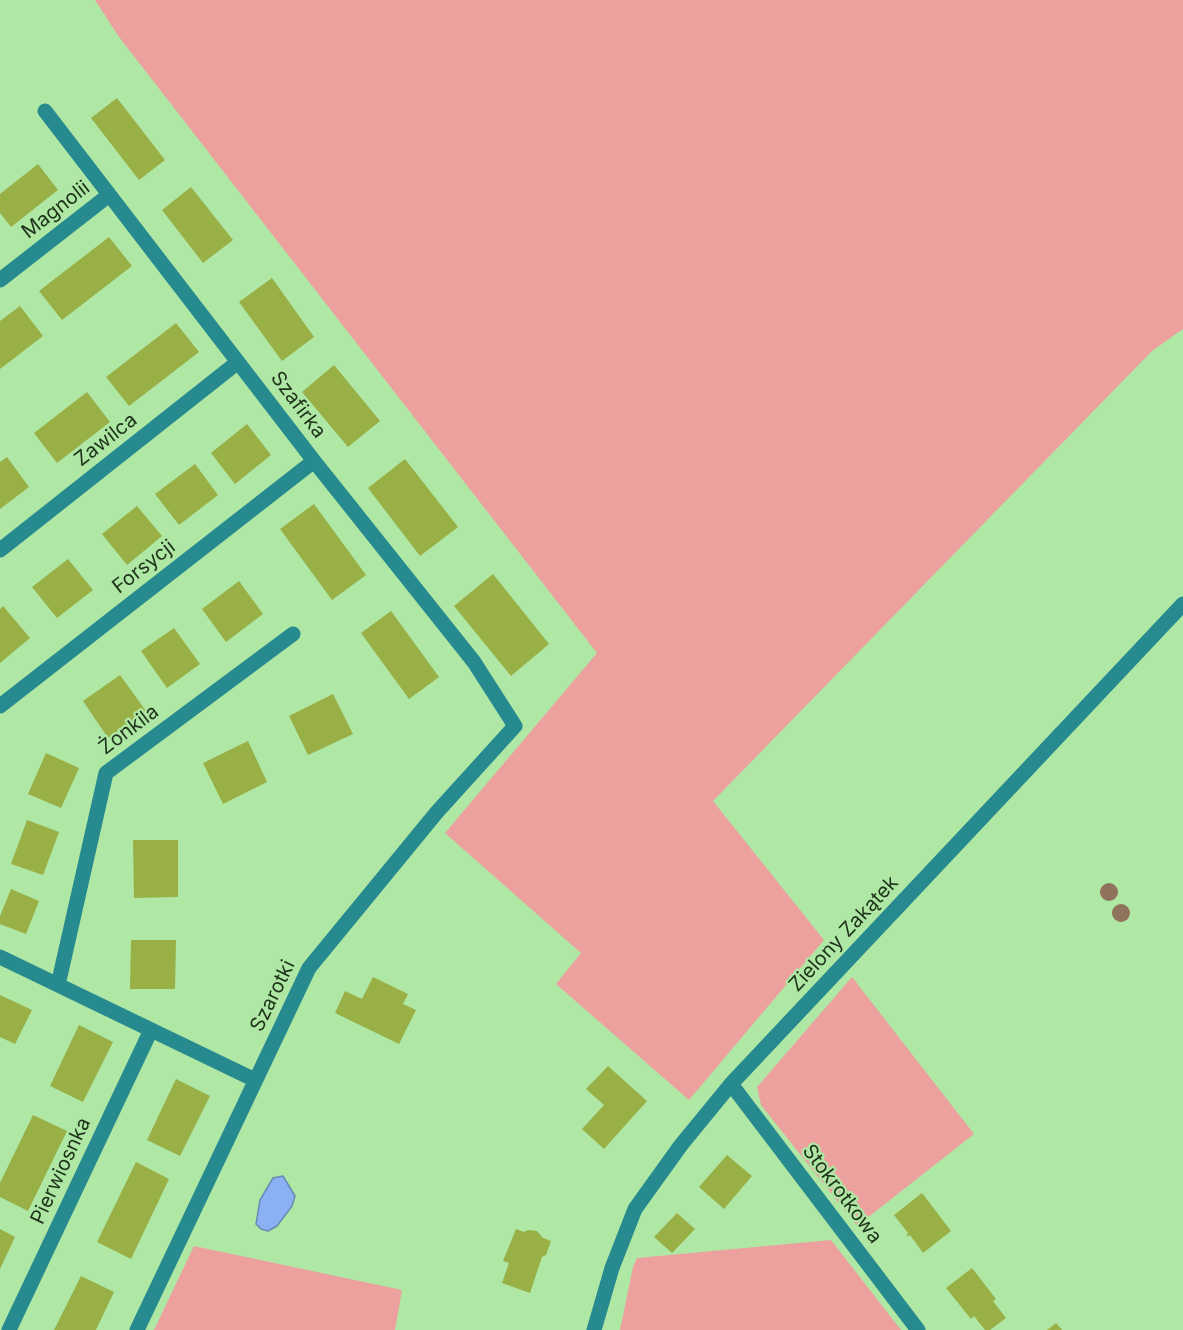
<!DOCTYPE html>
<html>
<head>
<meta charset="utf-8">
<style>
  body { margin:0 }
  canvas { display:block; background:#afe7a5 }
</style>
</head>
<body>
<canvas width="1183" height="1330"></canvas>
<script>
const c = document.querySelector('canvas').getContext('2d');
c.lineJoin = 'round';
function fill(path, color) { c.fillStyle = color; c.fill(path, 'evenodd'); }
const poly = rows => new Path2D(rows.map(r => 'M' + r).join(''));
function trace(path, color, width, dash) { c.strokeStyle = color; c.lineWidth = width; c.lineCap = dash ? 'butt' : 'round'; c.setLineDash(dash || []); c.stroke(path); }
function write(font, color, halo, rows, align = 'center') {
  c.font = font + ' Inter,sans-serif'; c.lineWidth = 4.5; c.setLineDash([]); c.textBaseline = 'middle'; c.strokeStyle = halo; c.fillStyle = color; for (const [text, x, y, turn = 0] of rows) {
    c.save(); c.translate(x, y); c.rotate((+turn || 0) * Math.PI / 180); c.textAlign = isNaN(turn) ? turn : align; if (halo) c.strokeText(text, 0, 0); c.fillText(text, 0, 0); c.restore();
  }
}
const green = poly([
  [95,0,1183,0,1183,329,1152,351,713,801,824,940,689,1100,556,984,581,953,445,833,597,653,119,37],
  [852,977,974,1134,857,1226,761,1105,757,1087],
  [831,1240,901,1330,620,1330,633,1267,637,1258],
  [194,1246,402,1290,395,1330,154,1330]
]);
const water = poly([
  [283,1176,295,1196,292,1206,277,1226,268,1231,261,1229,256,1224,260,1200,273,1178,283,1176]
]);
const building = poly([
  [117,98,165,160,139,180,91,118],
  [38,164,58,190,11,227,0,213,0,194],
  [191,187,233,240,203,263,162,210],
  [109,237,132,266,62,320,39,291],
  [272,278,314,337,282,361,239,302],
  [20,306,43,336,0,369,0,321],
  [176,323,199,352,129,406,106,377],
  [334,365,380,421,348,447,302,392],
  [87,392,110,422,57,463,34,433],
  [247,424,271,455,235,484,211,453],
  [7,457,29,487,0,509,0,462],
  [405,459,458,527,420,556,368,488],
  [195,464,218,495,179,525,155,494],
  [314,504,366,575,332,600,280,529],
  [137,506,162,536,127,565,102,534],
  [68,559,93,590,57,618,32,587],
  [493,574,549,644,511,676,454,606],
  [239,581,263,614,226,642,202,609],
  [3,606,30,638,0,663,0,609],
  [391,611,439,677,409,699,361,633],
  [174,628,200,664,167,688,141,651],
  [120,675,146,711,108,738,83,701],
  [333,694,353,734,308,755,289,716],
  [248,741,267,782,223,804,203,763],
  [46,753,79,768,61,808,28,794],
  [27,820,59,832,43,875,11,864],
  [133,840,178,840,178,897,134,898],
  [11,889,39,901,26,934,0,924,0,916],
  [131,940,176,940,175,989,130,989],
  [373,977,408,994,403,1004,416,1010,399,1044,335,1013,345,991,362,999],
  [0,995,32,1010,15,1044,0,1037],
  [79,1025,113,1042,83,1102,50,1086],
  [608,1066,647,1101,604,1149,582,1129,604,1105,586,1089],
  [176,1079,210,1096,180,1156,147,1140],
  [33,1115,67,1131,28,1211,0,1197,0,1183],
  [727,1155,752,1176,724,1209,699,1187],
  [136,1162,169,1179,131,1259,97,1242],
  [922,1193,951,1231,923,1253,910,1235,906,1237,908,1233,894,1215],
  [677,1213,695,1229,672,1253,654,1237],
  [0,1229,15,1237,0,1269],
  [516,1229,524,1232,528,1230,537,1231,543,1238,551,1241,546,1255,542,1257,530,1293,502,1283,509,1263,503,1261],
  [972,1268,996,1299,993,1301,1006,1318,990,1330,985,1330,974,1316,971,1319,946,1288],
  [81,1276,114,1292,104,1313,96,1330,54,1330],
  [1056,1323,1062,1330,1047,1330]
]);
const minor = poly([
  [45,111,314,461,474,662,515,726,437,812,309,968,137,1330],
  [0,280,109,195],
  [0,550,238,362],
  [0,706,314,461],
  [0,957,255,1080],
  [58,985,106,773,293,634],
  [731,1084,918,1330],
  [9,1330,151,1030],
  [594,1330,612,1268,635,1209,681,1145,731,1084,1183,604]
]);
const trees = [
  [1109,892],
  [1121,913]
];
const streetNames = [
  ["Magnolii",56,210,-38],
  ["Szafirka",298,405,53],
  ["Zawilca",106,440,-38],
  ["Forsycji",144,567,-38],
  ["Żonkila",129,730,-37],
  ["Zielony Zakątek",844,934,-47],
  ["Szarotki",273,996,-64],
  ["Pierwiosnka",61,1171,-65],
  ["Stokrotkowa",842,1194,53]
];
fill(green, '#eca19f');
fill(water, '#89b1f4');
trace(water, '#698bb3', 1.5);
fill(building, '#98b046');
trace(minor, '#278a8f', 15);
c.fillStyle = '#90735c';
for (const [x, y] of trees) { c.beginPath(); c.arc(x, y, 9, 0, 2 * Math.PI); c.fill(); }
write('20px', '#1e331a', '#afe7a5', streetNames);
</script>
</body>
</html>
